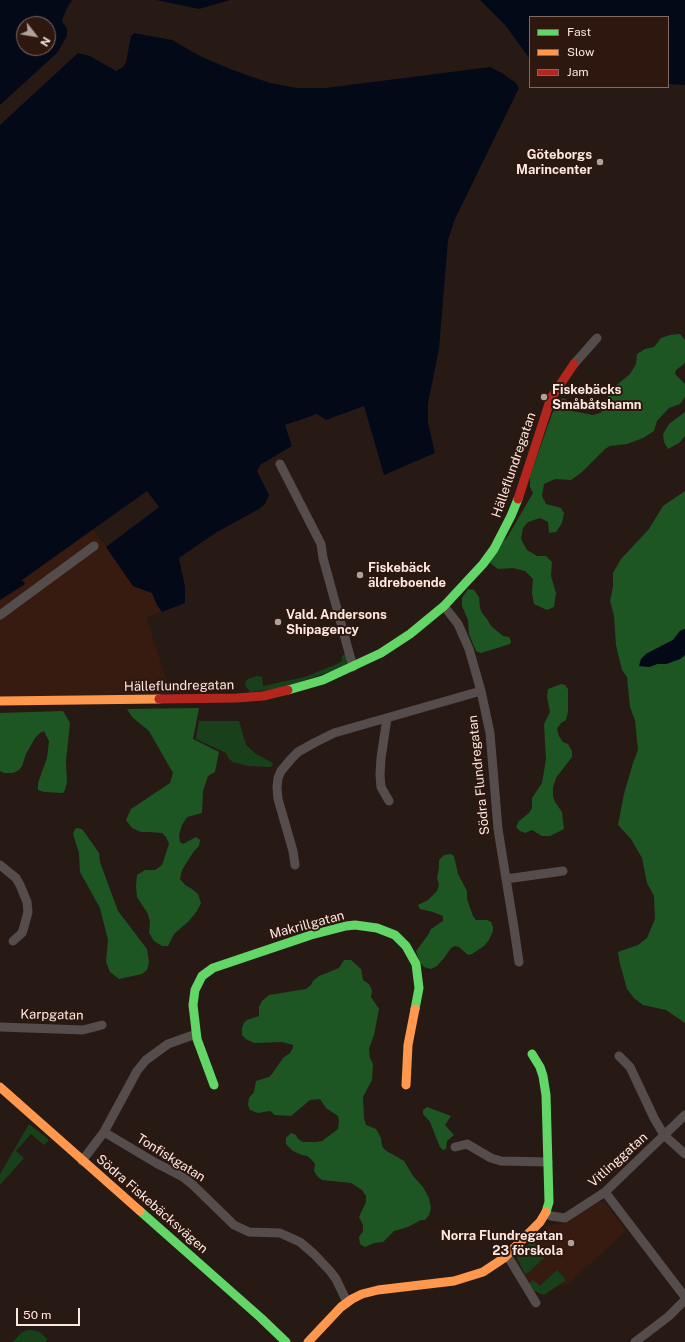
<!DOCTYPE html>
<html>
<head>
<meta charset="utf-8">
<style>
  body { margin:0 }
  #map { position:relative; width:685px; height:1342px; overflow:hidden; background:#271a15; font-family:"Public Sans",sans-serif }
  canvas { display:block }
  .legend { position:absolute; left:529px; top:16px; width:140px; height:72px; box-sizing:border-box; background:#2e170e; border:1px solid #806b63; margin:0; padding:5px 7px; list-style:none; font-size:12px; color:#fae9e2 }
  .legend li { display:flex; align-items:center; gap:8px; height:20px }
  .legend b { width:20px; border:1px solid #806b63 }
  .north { position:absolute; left:16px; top:16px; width:40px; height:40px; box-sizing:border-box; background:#2e170e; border:1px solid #806b63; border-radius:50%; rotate:121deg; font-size:11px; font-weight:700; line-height:16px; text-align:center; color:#fae9e2 }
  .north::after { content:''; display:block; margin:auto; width:14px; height:18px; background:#b0a19a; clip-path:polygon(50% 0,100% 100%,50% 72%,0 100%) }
  .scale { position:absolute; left:16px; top:1308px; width:64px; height:18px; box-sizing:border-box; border:2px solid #fae9e2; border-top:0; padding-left:5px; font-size:12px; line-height:14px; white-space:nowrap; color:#fae9e2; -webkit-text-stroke:3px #2e170e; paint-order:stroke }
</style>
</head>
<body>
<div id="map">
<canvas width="685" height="1342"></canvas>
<ul class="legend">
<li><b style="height:5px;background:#63d668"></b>Fast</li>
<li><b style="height:5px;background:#ff974d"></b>Slow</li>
<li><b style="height:5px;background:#b3261e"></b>Jam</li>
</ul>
<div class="north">N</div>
<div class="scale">50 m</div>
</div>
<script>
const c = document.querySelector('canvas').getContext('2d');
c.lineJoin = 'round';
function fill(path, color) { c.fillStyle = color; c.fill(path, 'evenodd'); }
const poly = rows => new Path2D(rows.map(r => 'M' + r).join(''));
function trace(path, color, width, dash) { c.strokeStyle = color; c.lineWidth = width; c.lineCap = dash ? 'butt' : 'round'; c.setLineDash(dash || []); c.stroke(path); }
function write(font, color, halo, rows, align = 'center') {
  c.font = font + ' "Public Sans",sans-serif'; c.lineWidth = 4; c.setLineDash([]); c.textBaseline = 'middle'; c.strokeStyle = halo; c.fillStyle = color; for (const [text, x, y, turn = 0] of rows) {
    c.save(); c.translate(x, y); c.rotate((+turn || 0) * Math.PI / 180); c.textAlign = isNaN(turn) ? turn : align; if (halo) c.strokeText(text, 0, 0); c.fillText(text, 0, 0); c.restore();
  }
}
const built = poly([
  [92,529,106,547,133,586,152,593,157,605,162,612,146,617,171,694,0,697,0,600,25,584,22,580],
  [598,1202,605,1203,626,1231,567,1285,559,1285,544,1295,534,1291,524,1275,516,1258,517,1254,547,1226,565,1223]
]);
const green = poly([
  [345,654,347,657,347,662,344,667,281,688,250,692,245,685,246,681,248,679,257,676,262,677,263,686,305,677,337,664,342,661,342,656],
  [199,721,239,721,246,745,256,754,271,762,273,764,271,767,248,766,233,762,229,759,226,753,196,739],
  [29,1124,49,1140,44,1145,31,1134,16,1151,24,1158,0,1185,0,1174],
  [533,1240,537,1244,538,1250,545,1257,529,1272,525,1274,517,1258,518,1254],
  [557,1270,566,1280,544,1295,534,1291,529,1284,533,1280,540,1286],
  [27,1330,32,1330,41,1333,47,1339,46,1342,13,1342,21,1333]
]);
const forest = poly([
  [680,334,685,340,685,362,684,364,676,370,675,374,685,384,685,397,680,404,669,408,657,421,654,431,643,438,627,444,610,446,605,449,582,472,571,480,555,479,544,484,542,496,546,504,561,508,564,513,562,523,556,532,549,533,548,522,540,518,528,522,523,528,521,539,527,550,537,556,546,556,552,562,551,576,556,593,554,607,547,610,534,604,532,593,533,579,525,571,513,568,498,569,490,563,496,549,508,536,533,493,530,487,530,476,552,414,559,401,563,398,567,400,572,411,593,415,600,413,606,407,607,398,613,388,630,374,636,364,637,354,645,349,654,347,661,338,670,335],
  [685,412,685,436,679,443,668,449,664,442,663,434,669,424],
  [685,491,685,629,680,631,673,640,646,654,649,667,657,664,666,664,680,659,685,655,685,1023,666,1010,643,1005,634,998,627,989,620,964,618,952,638,945,647,938,655,919,654,896,647,883,642,858,631,839,618,825,624,794,633,763,638,750,635,720,630,707,627,677,622,670,616,645,614,616,610,601,613,587,613,573,621,559,649,529,663,506],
  [468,589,474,590,476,593,479,597,480,608,482,613,487,619,491,626,503,636,509,637,511,641,510,644,481,653,476,651,469,634,468,620,462,606,462,598],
  [561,684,565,685,568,689,568,712,566,720,561,723,557,729,559,736,563,742,568,744,572,751,572,757,556,778,553,787,553,796,555,802,562,812,564,829,550,836,542,836,532,830,525,833,520,831,516,827,519,821,529,813,532,808,532,798,542,783,546,759,544,724,550,712,547,697,548,689],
  [199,708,193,739,219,752,215,772,208,776,203,791,202,813,187,817,182,825,179,835,180,842,183,844,196,837,200,840,199,846,194,851,182,870,180,879,185,885,192,889,198,894,201,903,197,911,189,921,174,934,168,946,162,946,154,941,149,933,150,922,148,914,137,897,136,886,137,875,145,870,155,870,162,865,169,844,166,837,162,833,150,832,141,832,132,828,126,820,131,809,170,783,173,773,149,731,132,717,127,709],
  [63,711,70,723,66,761,67,782,65,790,63,793,44,792,38,790,38,783,47,758,49,741,44,731,40,733,35,738,26,754,22,766,19,770,13,773,4,773,0,771,0,713],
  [77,828,82,829,85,833,99,853,100,862,118,911,147,949,149,962,147,970,142,974,119,979,110,972,106,962,108,940,100,908,80,872,79,853,73,834,75,829],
  [451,854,454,856,458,874,467,891,467,899,473,916,476,920,487,920,491,922,493,927,493,931,489,940,484,946,472,954,468,955,459,947,455,946,451,948,444,958,437,966,431,969,424,967,420,962,416,951,428,935,431,929,443,921,443,916,433,912,420,909,418,905,428,900,437,891,439,885,437,878,439,868,439,860,444,855],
  [344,960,351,960,361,969,363,980,369,984,372,990,371,997,379,1009,374,1035,369,1049,370,1058,373,1064,372,1080,363,1097,364,1118,366,1125,376,1129,381,1138,382,1146,385,1150,404,1161,413,1176,423,1187,429,1198,431,1208,429,1215,425,1220,421,1220,408,1227,394,1231,383,1242,374,1243,365,1247,360,1244,359,1237,363,1231,363,1225,359,1217,366,1202,366,1196,362,1190,351,1183,322,1180,317,1176,314,1171,315,1164,311,1159,307,1156,302,1155,293,1151,286,1144,286,1138,291,1133,296,1135,298,1139,303,1142,316,1142,322,1141,338,1129,339,1121,338,1116,326,1108,320,1099,310,1100,291,1116,275,1115,270,1111,258,1113,250,1110,248,1105,249,1098,254,1092,256,1081,269,1077,272,1074,283,1058,290,1053,293,1048,293,1045,282,1042,254,1043,246,1039,242,1035,242,1028,244,1023,247,1020,259,1016,259,1007,262,1001,269,995,306,989,311,985,313,981,319,976,339,968],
  [427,1107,451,1116,445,1125,454,1135,447,1141,446,1149,443,1150,440,1147,430,1122,423,1114,423,1110]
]);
const water = poly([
  [0,0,72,0,66,10,62,21,67,29,67,36,57,53,0,105],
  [24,24,48,24,48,48,24,48],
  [156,0,230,0,199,9],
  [480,0,685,0,685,85,668,84,668,17,530,17,530,59,505,25],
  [134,33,172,40,200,56,230,69,270,83,297,88,326,88,490,67,502,73,516,83,519,88,455,219,448,240,439,349,428,403,428,423,435,453,384,475,364,406,326,420,317,414,285,425,292,446,260,465,257,471,269,495,265,504,259,509,217,532,179,558,185,587,185,603,162,612,157,605,152,593,133,586,106,547,159,507,147,491,22,580,25,584,0,600,0,125,78,53,90,56,116,71,123,67,126,62,131,36],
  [685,629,685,655,680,659,666,664,657,664,649,667,639,666,641,659,646,654,673,640,680,631]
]);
const street = poly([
  [574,364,597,338],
  [280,464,321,544,323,558,353,667],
  [444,606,458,624,469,649,481,691,490,733,498,829,514,928,519,962],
  [0,615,94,546],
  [387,718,381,758,380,775,381,787,389,801],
  [0,865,16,878,20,885,27,902,28,912,24,927,22,933,13,941],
  [295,865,293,851,278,799,277,787,278,778,281,771,291,759,298,752,314,743,334,733,481,691],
  [506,879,563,871],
  [0,1027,83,1030,102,1025],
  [619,1056,630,1067,654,1118,664,1135,685,1154],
  [104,1132,156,1163,183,1177,193,1185,234,1225,249,1232,280,1233,300,1242,314,1254,330,1271,336,1279,347,1302],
  [455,1147,467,1144,491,1158,501,1161,548,1162],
  [82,1161,104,1132,137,1071,146,1060,168,1044,196,1034],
  [605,1192,685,1297],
  [546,1213,551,1216,565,1218,605,1192,685,1115],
  [507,1255,536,1303],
  [635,1342,669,1316,685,1300]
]);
const fast = poly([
  [288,690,323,680,381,653,410,634,444,606,483,564,494,549,511,516,518,499],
  [532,1054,540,1067,543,1076,546,1095,549,1202,546,1212],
  [214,1085,197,1039,193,1005,195,990,202,976,213,968,311,935,346,926,355,925,377,928,395,935,406,946,416,964,419,988,415,1009],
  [140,1211,261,1318,286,1342]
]);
const slow = poly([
  [0,701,159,699],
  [406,1085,408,1045,415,1009],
  [0,1087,140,1211],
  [308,1342,341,1307,352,1299,362,1294,378,1290,454,1281,483,1272,504,1258,540,1222,546,1212]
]);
const jam = poly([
  [518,499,551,398,574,364],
  [159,699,237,698,263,696,288,690]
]);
const markers = [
  [600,162,4,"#b0a19a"],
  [544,397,4,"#b0a19a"],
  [360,575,4,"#b0a19a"],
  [278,622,4,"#b0a19a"],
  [571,1243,4,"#b0a19a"]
];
const poiNames = [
  ["Göteborgs",592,155,"right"],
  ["Marincenter",592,170,"right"],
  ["Fiskebäcks",552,390],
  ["Småbåtshamn",552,405],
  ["Fiskebäck",368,568],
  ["äldreboende",368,583],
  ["Vald. Andersons",286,615],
  ["Shipagency",286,630],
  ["Norra Flundregatan",563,1236,"right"],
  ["23 förskola",563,1251,"right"]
];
const streetNames = [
  ["Hälleflundregatan",514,465,-71],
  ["Hälleflundregatan",179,686,-1],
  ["Södra Flundregatan",479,775,-96],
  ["Makrillgatan",307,925,-15],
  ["Karpgatan",52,1015,1],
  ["Tonfiskgatan",171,1158,32],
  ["Vitlinggatan",618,1160,-42],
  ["Södra Fiskebäcksvägen",152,1204,41]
];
fill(built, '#371b11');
fill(green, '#18411b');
fill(forest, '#1d5623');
fill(water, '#040918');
trace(street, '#554d4c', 9);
trace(fast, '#63d668', 9);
trace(slow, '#ff974d', 9);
trace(jam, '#b3261e', 9);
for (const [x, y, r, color] of markers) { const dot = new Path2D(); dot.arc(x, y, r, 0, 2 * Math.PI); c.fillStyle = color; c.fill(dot); trace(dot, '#2e170e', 1.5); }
write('bold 13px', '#fae9e2', '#2e170e', poiNames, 'left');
write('13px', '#fae9e2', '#2e170e', streetNames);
</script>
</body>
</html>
